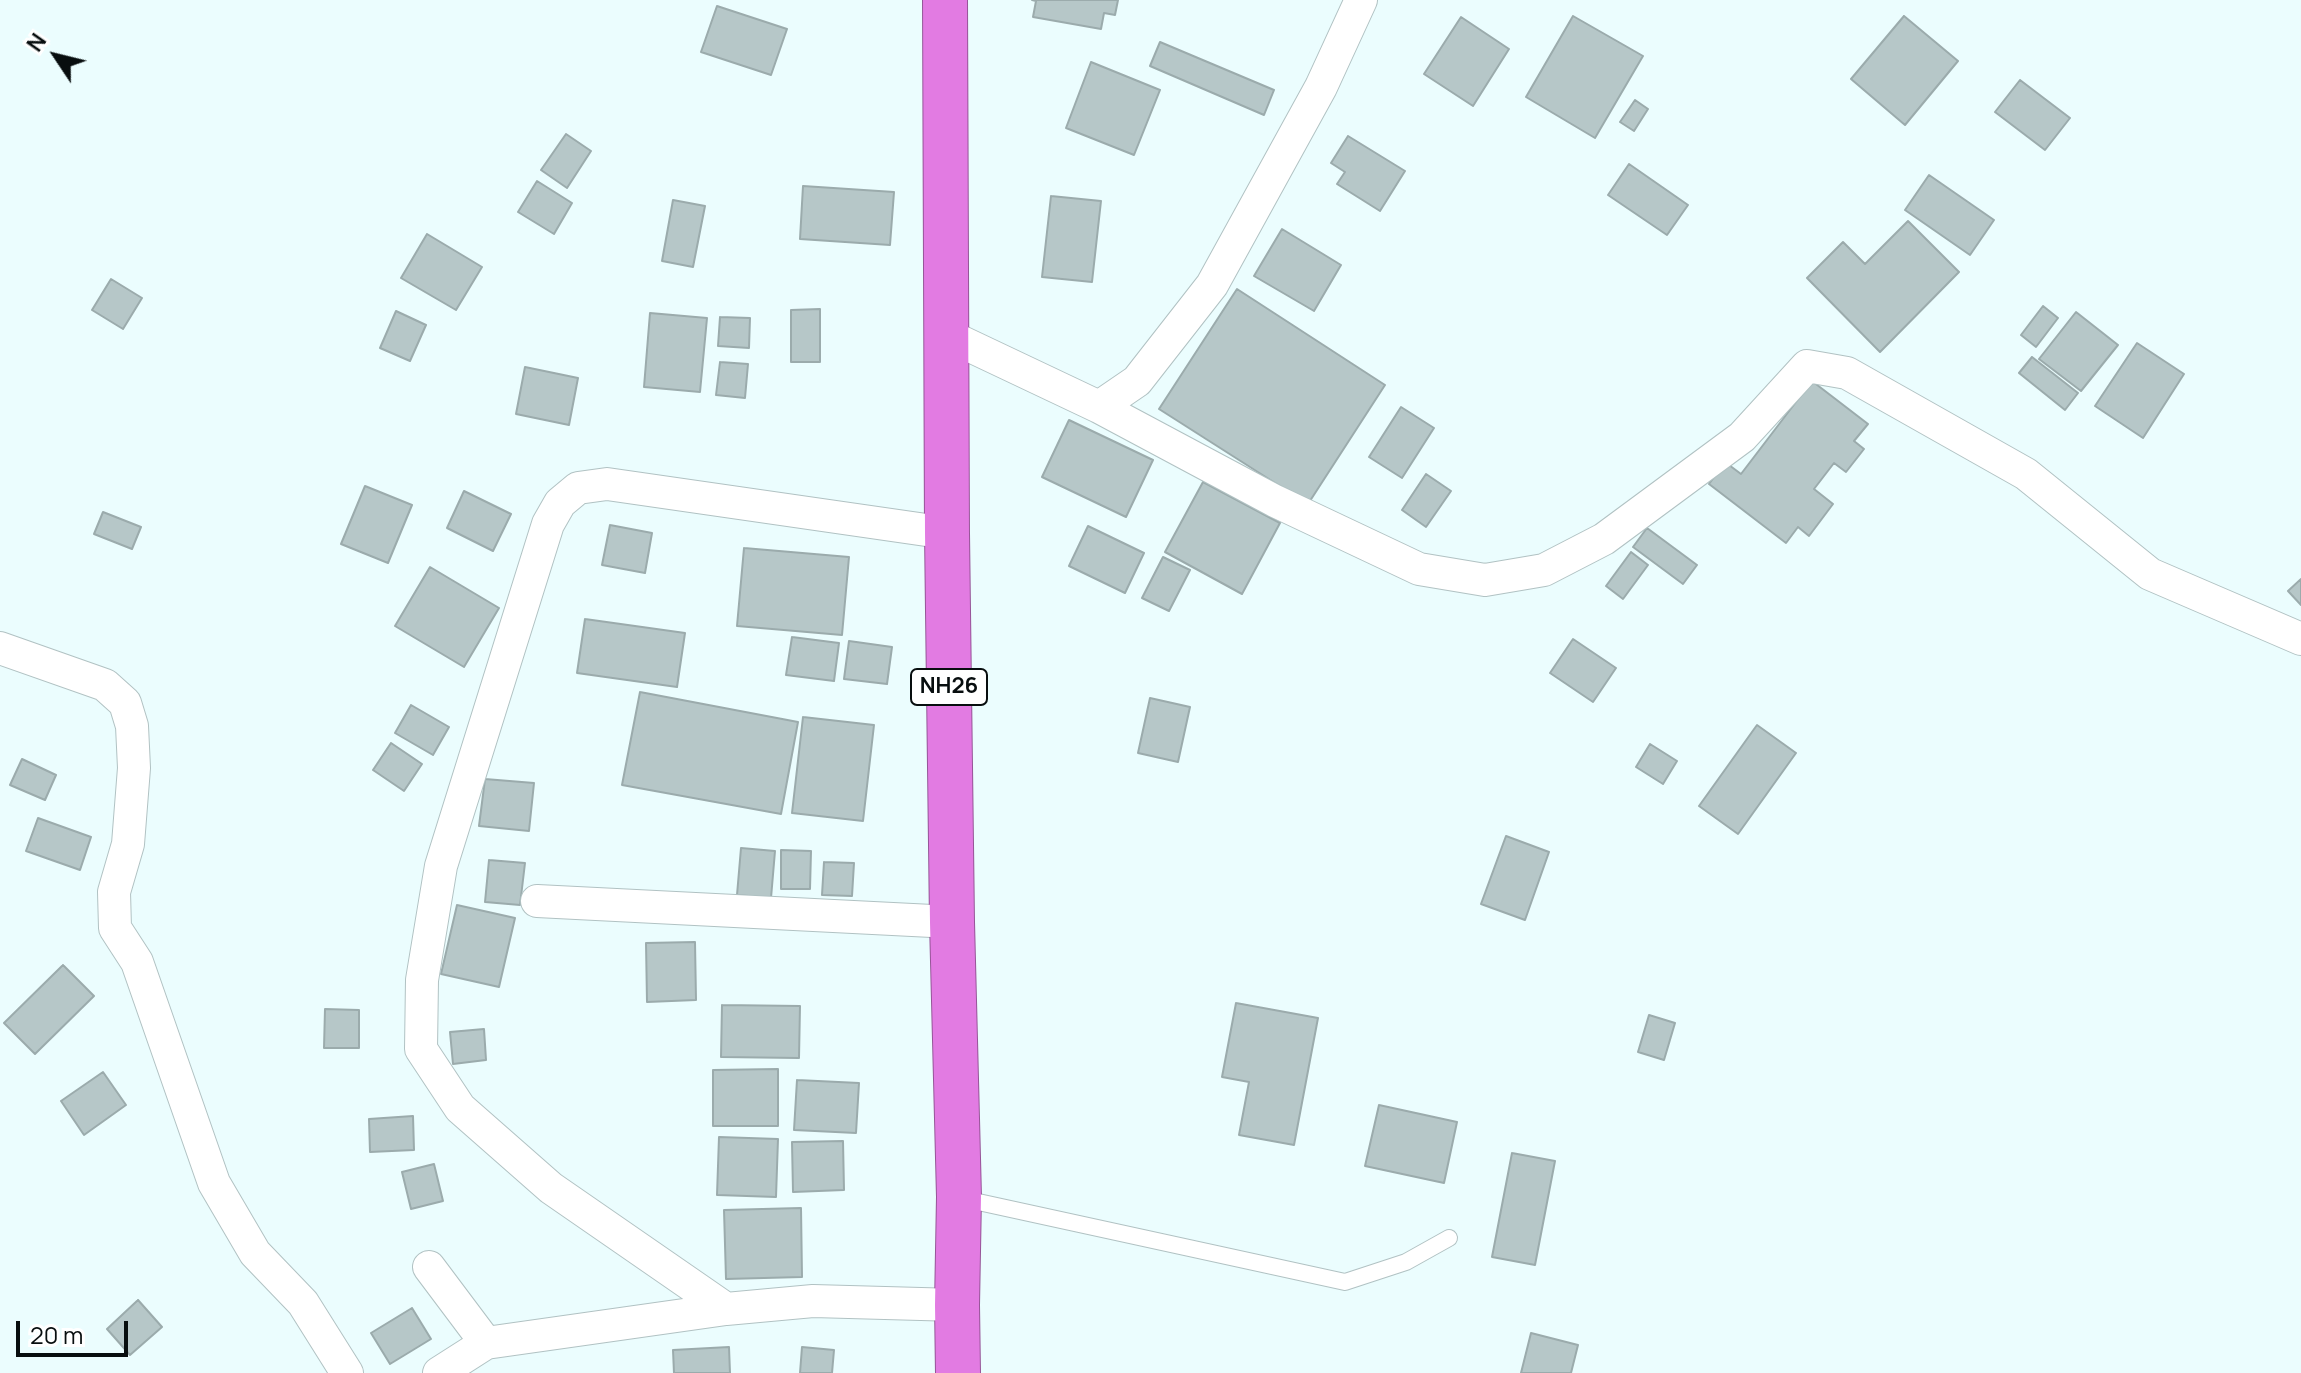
<!DOCTYPE html>
<html>
<head>
<meta charset="utf-8">
<style>
  body { margin:0 }
  #map { position:relative; width:2301px; height:1373px; overflow:hidden; background:#ebfdfe; font-family:Manrope,sans-serif }
  canvas { display:block }
  .north { position:absolute; left:16px; top:16px; width:80px; height:80px; -webkit-text-stroke:6px #fff; paint-order:stroke; rotate:305deg; font-size:22px; font-weight:700; line-height:32px; text-align:center; color:#080e0f }
  .north::after { content:''; display:block; margin:auto; width:28px; height:36px; background:#080e0f; clip-path:polygon(50% 0,100% 100%,50% 72%,0 100%) }
  .scale { position:absolute; left:16px; top:1321px; width:112px; height:36px; box-sizing:border-box; border:4px solid #080e0f; border-top:0; padding-left:10px; font-size:24px; line-height:28px; white-space:nowrap; color:#080e0f; -webkit-text-stroke:6px #fff; paint-order:stroke }
</style>
</head>
<body>
<div id="map">
<canvas width="2301" height="1373"></canvas>
<div class="north">N</div>
<div class="scale">20 m</div>
</div>
<script>
const c = document.querySelector('canvas').getContext('2d');
c.lineJoin = 'round';
function fill(path, color) { c.fillStyle = color; c.fill(path, 'evenodd'); }
const poly = rows => new Path2D(rows.map(r => 'M' + r).join(''));
function trace(path, color, width, dash) { c.strokeStyle = color; c.lineWidth = width; c.lineCap = dash ? 'butt' : 'round'; c.setLineDash(dash || []); c.stroke(path); }
function write(font, color, halo, rows, align = 'center') {
  c.font = font + ' Manrope,sans-serif'; c.lineWidth = 8; c.setLineDash([]); c.textBaseline = 'middle'; c.strokeStyle = halo; c.fillStyle = color; for (const [text, x, y, turn = 0] of rows) {
    c.save(); c.translate(x, y); c.rotate((+turn || 0) * Math.PI / 180); c.textAlign = isNaN(turn) ? turn : align; if (halo) c.strokeText(text, 0, 0); c.fillText(text, 0, 0); c.restore();
  }
}
const building = poly([
  [1032,0,1118,0,1115,15,1104,13,1101,29,1033,17,1036,1,1032,0],
  [717,6,787,29,771,75,701,52,717,6],
  [1573,16,1643,56,1595,138,1526,97,1573,16],
  [1904,16,1958,61,1905,125,1851,79,1904,16],
  [1461,17,1509,49,1473,106,1424,74,1461,17],
  [1160,42,1274,90,1264,115,1150,66,1160,42],
  [1091,62,1160,90,1134,155,1066,128,1091,62],
  [2020,80,2070,118,2045,150,1995,112,2020,80],
  [1635,100,1648,109,1634,131,1620,122,1635,100],
  [566,134,591,151,567,188,541,170,566,134],
  [1348,136,1405,171,1380,211,1337,184,1345,172,1331,163,1348,136],
  [1629,164,1688,205,1667,235,1608,195,1629,164],
  [1929,175,1994,220,1970,255,1905,210,1929,175],
  [537,181,572,203,554,234,518,212,537,181],
  [803,186,894,192,890,245,800,239,803,186],
  [1051,196,1101,201,1092,282,1042,277,1051,196],
  [673,200,705,206,693,267,662,261,673,200],
  [1908,221,1959,272,1880,352,1807,278,1843,242,1865,264,1908,221],
  [1282,229,1341,265,1314,311,1254,276,1282,229],
  [427,234,482,267,456,310,401,278,427,234],
  [111,279,142,298,123,329,92,310,111,279],
  [1237,289,1385,385,1308,504,1159,409,1237,289],
  [2043,306,2058,318,2036,347,2021,335,2043,306],
  [820,309,820,362,791,362,791,310,820,309],
  [396,311,426,325,410,361,380,348,396,311],
  [2076,312,2118,345,2081,391,2039,359,2076,312],
  [650,313,707,318,700,392,644,387,650,313],
  [720,317,750,318,749,348,718,346,720,317],
  [2137,343,2184,374,2143,438,2095,406,2137,343],
  [2032,357,2078,393,2065,410,2019,373,2032,357],
  [720,362,748,364,745,398,716,395,720,362],
  [525,367,578,378,569,425,516,414,525,367],
  [1812,381,1868,424,1854,441,1864,449,1846,472,1834,463,1814,489,1833,504,1809,536,1798,527,1786,543,1709,484,1725,462,1741,474,1812,381],
  [1401,407,1434,428,1402,478,1369,457,1401,407],
  [1069,420,1153,460,1126,517,1042,477,1069,420],
  [1426,474,1451,491,1426,527,1402,510,1426,474],
  [1203,482,1280,523,1242,594,1165,552,1203,482],
  [365,486,412,505,388,563,341,544,365,486],
  [464,491,511,514,493,551,447,528,464,491],
  [103,512,141,527,132,549,94,534,103,512],
  [610,525,652,533,645,573,602,565,610,525],
  [1088,526,1144,553,1125,593,1069,566,1088,526],
  [1647,528,1697,565,1683,584,1633,547,1647,528],
  [744,548,849,557,842,635,737,626,744,548],
  [1631,552,1648,565,1623,599,1606,586,1631,552],
  [1163,557,1190,570,1169,611,1142,598,1163,557],
  [430,567,499,608,464,667,395,626,430,567],
  [2301,579,2301,605,2288,591,2301,579],
  [585,619,685,633,677,687,577,673,585,619],
  [792,637,839,643,834,681,786,675,792,637],
  [1573,639,1616,668,1593,702,1550,673,1573,639],
  [849,641,892,647,887,684,844,679,849,641],
  [640,692,798,722,781,814,622,785,640,692],
  [1150,698,1190,707,1178,762,1138,753,1150,698],
  [411,705,449,727,433,755,395,733,411,705],
  [803,717,874,725,863,821,792,813,803,717],
  [1757,725,1796,753,1738,834,1699,806,1757,725],
  [391,743,422,764,404,791,373,770,391,743],
  [1650,744,1677,761,1663,784,1636,767,1650,744],
  [22,759,56,775,45,800,10,785,22,759],
  [485,779,534,783,529,831,479,826,485,779],
  [38,818,91,837,80,870,26,851,38,818],
  [1506,836,1549,852,1525,920,1481,904,1506,836],
  [741,848,775,851,771,898,737,895,741,848],
  [781,850,811,851,810,889,781,889,781,850],
  [489,860,525,863,520,905,485,902,489,860],
  [824,862,854,863,852,896,822,895,824,862],
  [457,905,515,918,499,987,441,974,457,905],
  [695,942,696,1000,647,1002,646,943,695,942],
  [63,965,94,996,35,1054,4,1023,63,965],
  [1236,1003,1318,1018,1294,1145,1239,1135,1249,1082,1222,1077,1236,1003],
  [722,1005,800,1006,799,1058,721,1057,722,1005],
  [325,1009,359,1010,359,1048,324,1048,325,1009],
  [1649,1015,1675,1023,1664,1060,1638,1052,1649,1015],
  [484,1029,486,1060,453,1064,450,1032,484,1029],
  [778,1069,778,1126,713,1126,713,1070,778,1069],
  [103,1072,126,1105,84,1135,61,1101,103,1072],
  [797,1080,859,1083,856,1133,794,1130,797,1080],
  [1379,1105,1457,1122,1444,1183,1365,1166,1379,1105],
  [413,1116,414,1150,370,1152,369,1119,413,1116],
  [719,1137,778,1139,776,1197,717,1195,719,1137],
  [843,1141,844,1190,793,1192,792,1142,843,1141],
  [1512,1153,1555,1161,1535,1265,1492,1257,1512,1153],
  [434,1164,443,1201,411,1209,402,1172,434,1164],
  [801,1208,802,1277,726,1279,724,1210,801,1208],
  [138,1300,162,1327,130,1355,107,1329,138,1300],
  [412,1308,431,1339,390,1364,371,1333,412,1308],
  [1531,1333,1578,1345,1571,1373,1521,1373,1531,1333],
  [729,1347,730,1373,674,1373,673,1350,729,1347],
  [802,1347,834,1350,832,1373,800,1373,802,1347]
]);
const lane = poly([
  [960,1198,1345,1282,1406,1262,1449,1238]
]);
const street = poly([
  [947,335,1099,407,1137,381,1212,285,1321,87,1361,0],
  [1099,407,1275,501,1419,569,1485,580,1544,570,1604,539,1742,437,1807,366,1847,373,2026,474,2150,574,2301,639],
  [0,648,105,685,125,703,132,726,134,768,128,844,114,892,115,928,137,962,214,1183,255,1253,303,1303,347,1373],
  [537,901,952,922],
  [429,1267,486,1343],
  [726,1309,551,1188,460,1108,421,1049,422,980,441,866,548,524,560,503,578,488,607,484,947,533],
  [439,1373,486,1343,726,1309,813,1301,957,1305]
]);
const highway = poly([
  [945,0,947,533,952,922,959,1197,957,1305,958,1373]
]);
const shields = [
  [949,687,76]
];
const shieldNames = [
  ["NH26",949,687]
];
fill(building, '#b6c7c8');
trace(building, '#9babac', 2);
trace(lane, '#b1c2c3', 18);
trace(street, '#b1c2c3', 34);
trace(highway, '#965598', 46);
trace(lane, '#fff', 16);
trace(street, '#fff', 32);
trace(highway, '#e27be2', 44);
for (const [x, y, w] of shields) { const box = new Path2D(); box.roundRect(x - w / 2, y - 18, w, 36, 6); c.fillStyle = '#fff'; c.fill(box); trace(box, '#080e0f', 2); }
write('bold 22px', '#080e0f', null, shieldNames);
</script>
</body>
</html>
